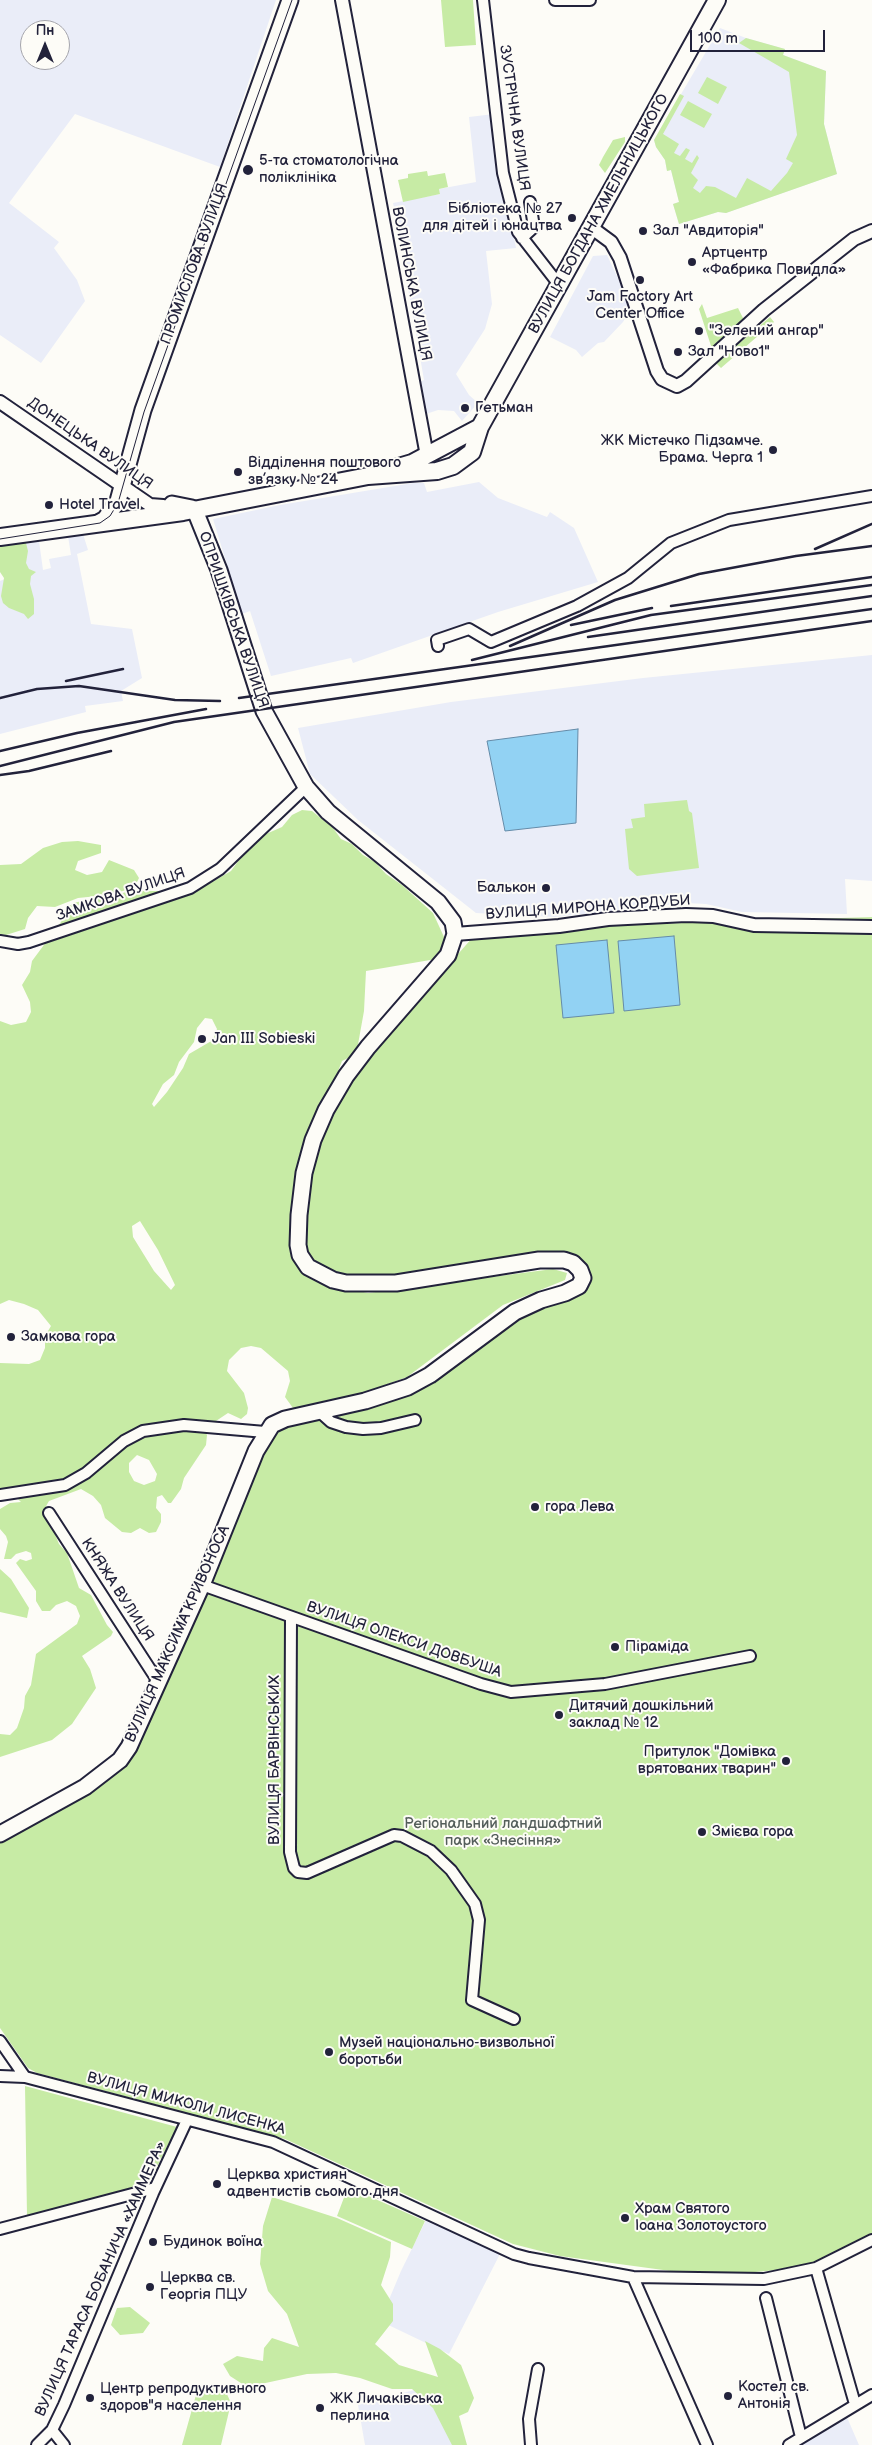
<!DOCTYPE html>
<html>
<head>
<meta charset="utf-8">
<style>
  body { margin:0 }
  #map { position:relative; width:872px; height:2445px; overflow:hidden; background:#fdfcf7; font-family:"Balsamiq Sans",sans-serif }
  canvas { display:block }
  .north { position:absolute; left:20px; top:20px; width:50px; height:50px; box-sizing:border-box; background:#fdfcf7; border:1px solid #a5a5ac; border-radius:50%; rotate:0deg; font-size:14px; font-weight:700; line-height:20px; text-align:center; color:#22223b }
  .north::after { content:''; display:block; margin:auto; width:18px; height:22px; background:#22223b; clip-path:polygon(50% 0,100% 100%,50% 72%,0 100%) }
  .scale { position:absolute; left:690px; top:30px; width:135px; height:22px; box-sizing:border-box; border:2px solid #22223b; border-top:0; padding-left:6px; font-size:15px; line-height:18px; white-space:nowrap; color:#22223b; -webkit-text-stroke:4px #fdfcf7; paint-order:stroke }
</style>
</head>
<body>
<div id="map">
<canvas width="872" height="2445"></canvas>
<div class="north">Пн</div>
<div class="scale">100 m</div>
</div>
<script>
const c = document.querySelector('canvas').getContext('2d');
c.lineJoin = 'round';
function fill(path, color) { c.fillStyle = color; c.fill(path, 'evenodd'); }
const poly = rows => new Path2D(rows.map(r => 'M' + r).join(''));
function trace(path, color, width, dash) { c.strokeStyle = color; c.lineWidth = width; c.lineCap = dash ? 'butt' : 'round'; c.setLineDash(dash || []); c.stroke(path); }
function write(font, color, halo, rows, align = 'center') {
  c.font = font + ' "Balsamiq Sans",sans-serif'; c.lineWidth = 4; c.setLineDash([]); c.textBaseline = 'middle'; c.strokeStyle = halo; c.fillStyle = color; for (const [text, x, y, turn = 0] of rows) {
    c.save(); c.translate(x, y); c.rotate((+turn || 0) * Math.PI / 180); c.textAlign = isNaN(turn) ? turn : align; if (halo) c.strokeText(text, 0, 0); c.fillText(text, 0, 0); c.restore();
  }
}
const built = poly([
  [0,0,276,0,220,167,75,114,9,203,59,242,54,248,77,280,85,301,41,363,0,335],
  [30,30,60,30,60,60,30,60],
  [720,28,746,38,785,49,783,55,826,71,824,124,837,174,726,213,718,212,679,224,673,204,679,202,671,170,667,171,665,160,656,147,654,140],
  [494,114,501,174,516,248,486,251,492,304,485,329,456,374,469,395,478,403,462,421,454,411,438,410,426,414,421,381,424,380,407,282,402,242,393,203,440,194,439,189,476,182,469,117],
  [607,255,622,287,629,312,623,322,604,342,598,343,582,357,576,350,550,337,593,256],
  [479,482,498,498,547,517,550,512,574,528,598,582,498,612,353,663,351,658,271,676,250,611,242,614,213,519,280,505,413,483,424,483,427,492],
  [83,534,88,550,77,554,91,624,132,629,142,678,121,691,123,701,85,706,86,712,0,734,0,581,5,579,0,547,39,541,43,570,51,568,49,559,71,555,68,536],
  [872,655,872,881,845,879,847,914,742,912,706,904,686,903,555,917,476,913,358,820,310,774,298,728,451,702,643,678],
  [428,2216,502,2250,449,2354,380,2321,401,2271],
  [444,2382,461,2445,365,2445,358,2405],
  [846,2415,859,2445,802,2445]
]);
const green = poly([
  [441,0,473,0,476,45,445,47],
  [746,38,785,49,783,55,826,71,824,124,837,174,726,213,718,212,679,224,673,204,679,202,671,170,667,171,665,160,656,147,654,140,680,94,684,96,663,134,679,144,674,153,680,156,686,148,690,150,685,159,692,163,697,155,699,158,691,173,698,180,693,188,700,193,706,186,715,187,736,198,747,178,771,191,787,173,793,163,786,159,797,135,789,72,739,43],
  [707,77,727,87,718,104,698,93],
  [688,101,712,114,704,128,680,115],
  [625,137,625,142,605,173,599,165,603,157,613,140],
  [427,171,428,176,445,173,448,187,439,189,440,194,403,202,398,180,408,178,408,174],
  [702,304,707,318,738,308,744,320,712,349,699,309],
  [770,317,774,322,721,368,716,363],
  [19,540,26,543,28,551,26,563,29,569,36,572,31,576,30,584,34,599,34,614,28,619,24,614,9,608,3,603,1,596,4,578,0,572,0,547,5,542],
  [687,800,689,811,692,813,699,868,637,876,629,869,625,829,633,828,631,819,645,817,644,804],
  [302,810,312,811,333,828,341,839,352,844,363,855,375,862,386,874,402,885,433,913,444,937,443,949,436,959,366,971,364,1011,357,1050,350,1057,342,1061,337,1074,294,1215,290,1235,292,1247,306,1276,320,1281,331,1289,349,1289,368,1293,553,1269,567,1273,565,1280,503,1305,407,1377,325,1407,293,1408,285,1397,290,1381,288,1371,261,1348,251,1346,241,1348,229,1360,227,1371,244,1393,248,1408,247,1414,241,1419,228,1413,204,1429,207,1435,206,1445,184,1478,181,1489,171,1503,168,1503,162,1495,157,1497,156,1508,161,1514,161,1522,156,1532,149,1533,140,1528,131,1533,122,1532,105,1518,101,1505,93,1496,81,1489,49,1501,45,1508,49,1520,59,1544,67,1553,79,1588,91,1595,107,1625,113,1632,111,1636,82,1656,90,1669,96,1688,72,1724,52,1740,0,1757,0,1734,10,1735,17,1728,24,1708,25,1696,31,1685,36,1654,77,1624,80,1616,76,1606,67,1601,56,1605,50,1611,42,1611,36,1601,36,1591,16,1563,20,1559,26,1561,32,1559,31,1553,26,1551,16,1554,11,1559,4,1559,8,1542,6,1536,0,1529,0,1509,10,1503,21,1502,16,1497,0,1496,0,1363,29,1364,40,1360,45,1348,45,1336,51,1326,38,1310,24,1304,9,1300,0,1304,0,1021,11,1025,26,1022,31,1012,30,1002,22,985,30,972,32,961,61,922,65,910,73,903,132,891,177,891,193,885,207,885,231,871,239,860,266,834,282,827,292,815],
  [205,1018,212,1019,217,1029,213,1040,189,1054,183,1068,167,1092,154,1107,152,1104,163,1084,174,1075,179,1062,194,1042,197,1028],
  [140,1221,158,1250,175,1285,171,1290,154,1271,133,1237,132,1226],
  [137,1455,149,1460,157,1474,155,1481,144,1485,134,1481,129,1472,129,1463],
  [78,841,101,845,101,853,78,861,75,870,87,875,102,872,109,860,134,870,139,878,134,888,108,895,78,898,55,907,37,906,28,918,25,929,6,935,0,934,0,865,21,864,43,848,62,842],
  [872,917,872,2234,814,2263,777,2270,744,2273,678,2272,560,2256,513,2244,285,2139,37,2073,28,2068,0,2028,0,1838,137,1746,175,1662,271,1429,408,1390,512,1318,575,1294,578,1262,367,1281,317,1269,300,1240,312,1154,342,1086,473,937,590,926],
  [0,1569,11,1579,29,1608,27,1618,0,1612],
  [25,2086,177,2127,147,2187,27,2216],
  [348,2187,425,2221,412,2249,337,2216],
  [272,2197,337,2218,391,2242,390,2257,381,2285,393,2304,393,2321,375,2344,399,2365,438,2377,425,2341,440,2349,461,2365,474,2398,468,2412,459,2416,467,2445,452,2445,433,2408,412,2389,392,2389,360,2378,336,2373,307,2374,247,2387,230,2376,223,2364,237,2356,263,2361,264,2348,272,2338,299,2347,287,2314,268,2291,260,2264,263,2226],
  [130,2307,150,2323,143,2333,120,2335,111,2325,117,2308],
  [216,2387,226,2392,231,2403,221,2445,182,2445,196,2395,204,2388]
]);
const water = poly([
  [578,729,576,823,505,831,487,741,578,729],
  [674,936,680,1005,624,1011,618,941,674,936],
  [607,940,614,1013,563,1018,556,945,607,940]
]);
const minor = poly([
  [483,0,503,173,518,232,560,286],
  [555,0,590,0],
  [522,238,534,227,530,202],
  [438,646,437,640,469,629,491,642,577,606,628,578,671,543,729,520,872,496],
  [0,941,18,944,29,942,190,888,220,869,306,787],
  [321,1413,331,1422,346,1427,363,1429,381,1428,415,1420],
  [0,1495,65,1485,86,1473,124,1441,143,1431,184,1425,265,1432],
  [49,1513,159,1683],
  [202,1585,481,1684,511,1692,605,1684,750,1656],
  [291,1617,290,1852,294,1868,298,1872,307,1873,394,1835,402,1836,431,1851,451,1870,475,1904,479,1920,472,2000,514,2019],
  [0,2041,25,2077],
  [0,2076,25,2077,273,2142,514,2254,529,2258,633,2277,764,2279,816,2268,872,2240],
  [0,2229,155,2188],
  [816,2268,855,2404],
  [633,2277,707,2445],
  [766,2298,801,2437],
  [52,2430,64,2445],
  [37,2445,52,2430,64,2405,153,2193,187,2120],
  [531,2445,529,2419,538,2369],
  [789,2445,872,2395]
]);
const tertiary = poly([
  [342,0,427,456],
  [592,228,611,242,620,258,657,371,662,379,677,386,686,381,764,310,854,239,872,231],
  [0,402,150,505,163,506],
  [455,934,559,926,608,919,686,915,713,916,754,925,872,927]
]);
const secondary = poly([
  [98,523,105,519,118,501,143,410,290,0],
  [0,1834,85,1787,120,1760,129,1747,202,1585,256,1451,272,1425,285,1419,365,1401,408,1387,430,1375,515,1312,541,1300,565,1293,579,1286,583,1278,580,1270,573,1263,564,1260,539,1260,396,1283,346,1283,333,1280,308,1267,300,1255,298,1245,299,1215,304,1173,313,1140,326,1110,346,1076,368,1047,448,955,455,934,453,922,438,902,328,812,306,787,264,711,219,570,196,513,192,508,172,504]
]);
const primary = poly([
  [368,476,437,471,453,466,472,452,480,427,717,0],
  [0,537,183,512,368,476,412,463,480,427]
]);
const tram = poly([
  [0,539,100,523,110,516,118,503,144,412,292,0]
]);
const rail = poly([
  [815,549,872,524],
  [671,606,872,577],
  [571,625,652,608],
  [588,637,872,596],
  [510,646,615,600,699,574,796,556,872,546],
  [472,660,651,615,872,585],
  [66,681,123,669],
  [0,698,37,689,79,686,175,700,220,701],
  [239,698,872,609],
  [0,751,77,733,206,709],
  [0,766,174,722,872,621],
  [0,775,29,771,111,751]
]);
const markers = [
  [248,170,6,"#22223b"],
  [572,218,5,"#22223b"],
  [643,231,5,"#22223b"],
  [692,262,5,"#22223b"],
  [640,280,5,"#22223b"],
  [699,331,5,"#22223b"],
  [678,352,5,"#22223b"],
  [465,408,5,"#22223b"],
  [773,450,5,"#22223b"],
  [238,472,5,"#22223b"],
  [49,505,5,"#22223b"],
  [546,888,5,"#22223b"],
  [202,1039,5,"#22223b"],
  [11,1337,5,"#22223b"],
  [535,1507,5,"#22223b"],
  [615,1647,5,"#22223b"],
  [559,1715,5,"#22223b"],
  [786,1761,5,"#22223b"],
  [702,1832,5,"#22223b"],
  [329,2052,5,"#22223b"],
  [217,2184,5,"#22223b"],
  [625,2218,5,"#22223b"],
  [153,2242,5,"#22223b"],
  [150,2287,5,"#22223b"],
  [728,2396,5,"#22223b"],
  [90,2398,5,"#22223b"],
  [320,2408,5,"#22223b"]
];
const streetNames = [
  ["ЗУСТРІЧНА ВУЛИЦЯ",514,118,82],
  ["ВУЛИЦЯ БОГДАНА ХМЕЛЬНИЦЬКОГО",599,214,-61],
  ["ПРОМИСЛОВА ВУЛИЦЯ",195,264,-70],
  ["ВОЛИНСЬКА ВУЛИЦЯ",411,284,79],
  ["ДОНЕЦЬКА ВУЛИЦЯ",90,444,35],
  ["ОПРИШКІВСЬКА ВУЛИЦЯ",233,620,71],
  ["ЗАМКОВА ВУЛИЦЯ",121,895,-19],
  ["ВУЛИЦЯ МИРОНА КОРДУБИ",588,908,-4],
  ["КНЯЖА ВУЛИЦЯ",117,1590,57],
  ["ВУЛИЦЯ МАКСИМА КРИВОНОСА",178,1634,-66],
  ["ВУЛИЦЯ ОЛЕКСИ ДОВБУША",404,1640,19],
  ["ВУЛИЦЯ БАРВІНСЬКИХ",275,1760,-90],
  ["ВУЛИЦЯ МИКОЛИ ЛИСЕНКА",186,2104,15],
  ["ВУЛИЦЯ ТАРАСА БОБАНИЧА «ХАММЕРА»",101,2279,-66]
];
const poiNames = [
  ["5-та стоматологічна",259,161],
  ["поліклініка",259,178],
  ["Бібліотека № 27",562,209,"right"],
  ["для дітей і юнацтва",562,226,"right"],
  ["Зал \"Авдиторія\"",653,231],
  ["Артцентр",702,253],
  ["«Фабрика Повидла»",702,270],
  ["Jam Factory Art",640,297,"center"],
  ["Center Office",640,314,"center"],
  ["\"Зелений ангар\"",709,331],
  ["Зал \"Ново1\"",688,352],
  ["Гетьман",475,408],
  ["ЖК Містечко Підзамче.",763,441,"right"],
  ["Брама. Черга 1",763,458,"right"],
  ["Відділення поштового",248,463],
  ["зв’язку № 24",248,480],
  ["Hotel Travel",59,505],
  ["Балькон",536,888,"right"],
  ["Jan III Sobieski",212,1039],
  ["Замкова гора",21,1337],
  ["гора Лева",545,1507],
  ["Піраміда",625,1647],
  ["Дитячий дошкільний",569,1706],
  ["заклад № 12",569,1723],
  ["Притулок \"Домівка",776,1752,"right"],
  ["врятованих тварин\"",776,1769,"right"],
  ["Змієва гора",712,1832],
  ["Музей національно-визвольної",339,2043],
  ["боротьби",339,2060],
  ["Церква християн",227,2175],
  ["адвентистів сьомого дня",227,2192],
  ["Храм Святого",635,2209],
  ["Іоана Золотоустого",635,2226],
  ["Будинок воїна",163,2242],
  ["Церква св.",160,2278],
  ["Георгія ПЦУ",160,2295],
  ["Костел св.",738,2387],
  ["Антонія",738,2404],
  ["Центр репродуктивного",100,2389],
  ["здоров\"я населення",100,2406],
  ["ЖК Личаківська",330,2399],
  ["перлина",330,2416]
];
const parkNames = [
  ["Регіональний ландшафтний",503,1824],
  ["парк «Знесіння»",503,1841]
];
fill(built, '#eaedf8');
fill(green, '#c7eba5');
fill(water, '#92d2f3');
trace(water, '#658ca9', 1);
trace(minor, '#22223b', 14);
trace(tertiary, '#22223b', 16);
trace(secondary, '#22223b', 19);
trace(primary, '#22223b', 20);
trace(minor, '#fdfcf7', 10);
trace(tertiary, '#fdfcf7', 12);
trace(secondary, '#fdfcf7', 15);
trace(primary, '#fdfcf7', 16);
trace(tram, '#22223b', 1);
trace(rail, '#22223b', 2.5);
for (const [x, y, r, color] of markers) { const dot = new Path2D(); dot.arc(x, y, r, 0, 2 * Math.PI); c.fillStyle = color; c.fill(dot); trace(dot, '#fdfcf7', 2); }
write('15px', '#22223b', '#fdfcf7', streetNames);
write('15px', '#22223b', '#fdfcf7', poiNames, 'left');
write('15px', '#545e5b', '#fdfcf7', parkNames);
</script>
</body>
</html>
